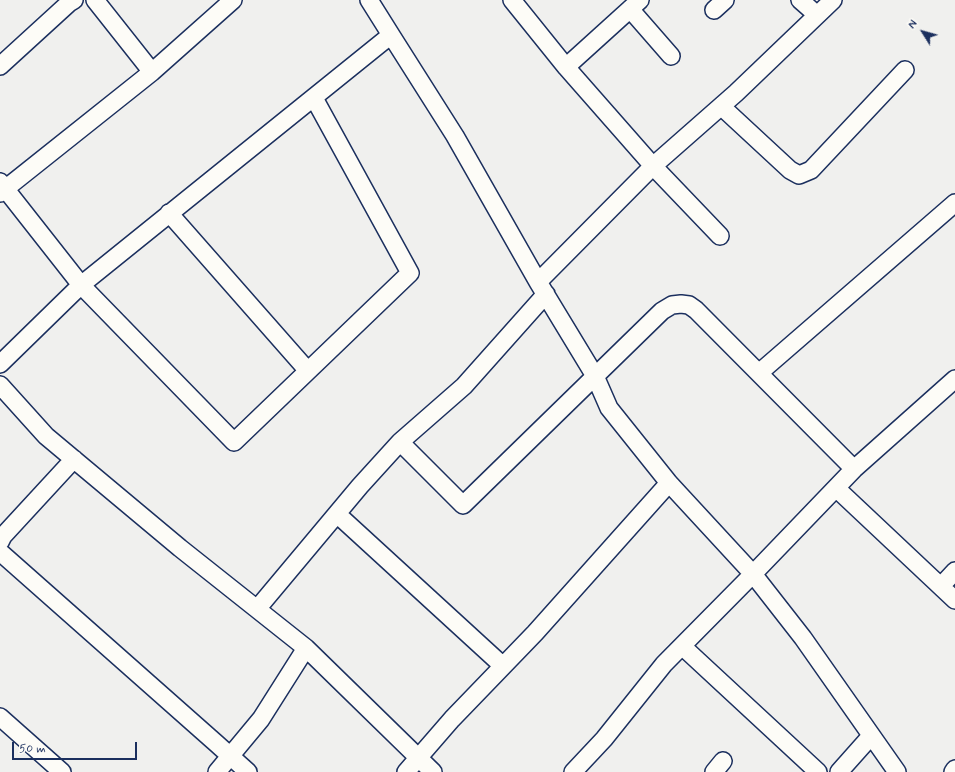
<!DOCTYPE html>
<html>
<head>
<meta charset="utf-8">
<style>
  body { margin:0 }
  #map { position:relative; width:955px; height:772px; overflow:hidden; background:#f0f0ee; font-family:Mynerve,sans-serif }
  canvas { display:block }
  .north { position:absolute; left:903px; top:12px; width:40px; height:40px; -webkit-text-stroke:3px #fdfcf7; paint-order:stroke; rotate:307deg; font-size:11px; font-weight:700; line-height:16px; text-align:center; color:#1b2f5e }
  .north::after { content:''; display:block; margin:auto; width:14px; height:18px; background:#1b2f5e; clip-path:polygon(50% 0,100% 100%,50% 72%,0 100%) }
  .scale { position:absolute; left:12px; top:742px; width:125px; height:18px; box-sizing:border-box; border:2px solid #1b2f5e; border-top:0; padding-left:5px; font-size:12px; line-height:14px; white-space:nowrap; color:#1b2f5e; -webkit-text-stroke:3px #fdfcf7; paint-order:stroke }
</style>
</head>
<body>
<div id="map">
<canvas width="955" height="772"></canvas>
<div class="north">N</div>
<div class="scale">50 m</div>
</div>
<script>
const c = document.querySelector('canvas').getContext('2d');
c.lineJoin = 'round';
const poly = rows => new Path2D(rows.map(r => 'M' + r).join(''));
function trace(path, color, width, dash) { c.strokeStyle = color; c.lineWidth = width; c.lineCap = dash ? 'butt' : 'round'; c.setLineDash(dash || []); c.stroke(path); }
const street = poly([
  [95,0,152,72],
  [369,0,391,35],
  [512,0,566,67,653,166,720,236],
  [800,0,817,15],
  [630,9,671,56],
  [714,10,725,0],
  [0,66,69,3,74,0],
  [566,67,640,0],
  [722,107,790,170,799,175,811,170,905,70],
  [0,182,81,285,234,442,410,273,314,98],
  [0,193,152,72,233,0],
  [169,213,308,371],
  [538,282,653,166,736,93,833,0],
  [0,364,81,285,391,35,455,136,538,282,595,376,609,408,669,483,753,574,803,638,897,772],
  [759,373,955,203],
  [0,385,46,436,180,548,306,648,433,772],
  [400,442,463,505,662,311,672,305,681,304,689,305,696,310,854,469],
  [836,488,955,600],
  [337,514,503,666],
  [0,542,3,536,74,459],
  [0,552,217,744,248,772],
  [941,586,955,571],
  [257,609,360,486,400,442,464,386,546,294],
  [682,646,818,772],
  [0,717,62,772],
  [217,772,261,719,306,648],
  [406,772,452,719,535,633,669,483],
  [573,772,604,739,664,664,753,574,854,469,955,379],
  [714,772,723,761],
  [839,772,871,736],
  [953,772,955,769]
]);
trace(street, '#1b2f5e', 20);
trace(street, '#fdfcf7', 17);
</script>
</body>
</html>
